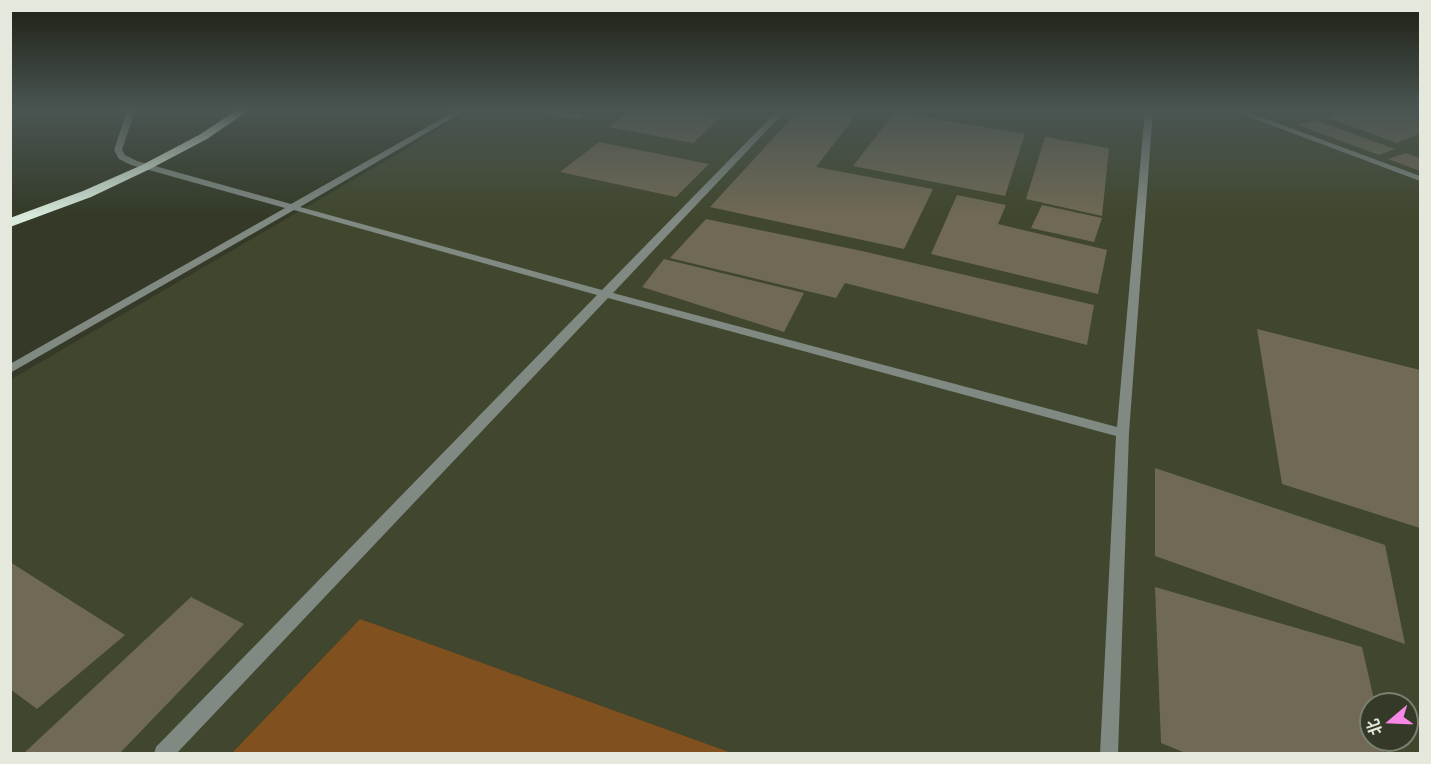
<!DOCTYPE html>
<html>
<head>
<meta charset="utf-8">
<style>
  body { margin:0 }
  #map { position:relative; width:1431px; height:764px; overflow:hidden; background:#343a27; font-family:"PT Sans","Noto Sans SC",sans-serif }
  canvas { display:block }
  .frame { position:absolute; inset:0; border:12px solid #e4e8dd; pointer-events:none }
  .north { position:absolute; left:1359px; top:692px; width:60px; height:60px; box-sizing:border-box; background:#343a27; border:2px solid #7a8070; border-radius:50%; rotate:251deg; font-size:16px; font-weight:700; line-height:24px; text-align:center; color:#e4e8dd }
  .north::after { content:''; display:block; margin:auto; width:21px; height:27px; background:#f987e8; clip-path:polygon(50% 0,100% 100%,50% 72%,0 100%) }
</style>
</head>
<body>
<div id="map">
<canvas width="1431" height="764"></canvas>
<div class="frame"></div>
<div class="north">北</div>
</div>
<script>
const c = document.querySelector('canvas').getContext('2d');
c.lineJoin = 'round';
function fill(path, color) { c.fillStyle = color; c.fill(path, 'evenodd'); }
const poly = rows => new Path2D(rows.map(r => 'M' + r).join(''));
const built = poly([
  [473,110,1420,110,1420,753,732,753,360,619,232,753,11,753,10,380],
  [1371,704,1407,704,1407,740,1371,740]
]);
const forest = poly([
  [360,619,377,625,732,753,232,753]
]);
const building = poly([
  [530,110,591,110,576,120],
  [631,110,681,110,721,117,693,143,609,127],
  [799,110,860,110,816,167,933,189,904,249,710,207],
  [1351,110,1420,110,1420,134,1397,143,1328,118],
  [895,112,1025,134,1005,196,853,166],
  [1315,120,1395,149,1379,155,1298,125],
  [1045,137,1109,148,1102,216,1026,199],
  [599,142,709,164,676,197,560,172],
  [1406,153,1420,158,1420,171,1388,159],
  [957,195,1006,205,998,224,1107,250,1098,294,931,254],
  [1042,205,1102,218,1094,242,1031,228],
  [706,219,862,251,1094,305,1087,345,845,283,836,298,670,258],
  [664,259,804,293,784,332,642,287],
  [1257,329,1420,370,1420,528,1282,484],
  [1155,468,1385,545,1405,644,1155,556],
  [10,562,125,635,37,709,10,689],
  [1155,587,1362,647,1375,704,1371,704,1371,740,1382,740,1385,754,1188,754,1161,743],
  [191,597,244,624,119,754,23,754]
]);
const tertiary = poly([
  [127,110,135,110,122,150,125,155,137,161,291,204,457,110,466,110,300,207,602,290,778,110,786,110,613,293,1117,427,1145,110,1153,110,1129,433,1118,754,1100,754,1116,436,608,298,176,754,154,754,156,747,597,295,294,210,10,373,10,364,285,208,131,165,119,159,114,150,127,110],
  [1231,110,1242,110,1420,176,1420,181,1231,110]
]);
const trunk = poly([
  [237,110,249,110,207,139,150,169,91,197,10,227,10,218,83,191,142,165,199,135,237,110]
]);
fill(built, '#40472e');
fill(forest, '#81501f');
fill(building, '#706955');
fill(tertiary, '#808982');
fill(trunk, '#d7eadb');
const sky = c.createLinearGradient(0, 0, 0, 217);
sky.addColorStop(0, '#1d2015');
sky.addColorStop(0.51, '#4a5552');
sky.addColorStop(1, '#4a555200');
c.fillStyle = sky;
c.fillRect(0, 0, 1431, 217);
</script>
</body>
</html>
